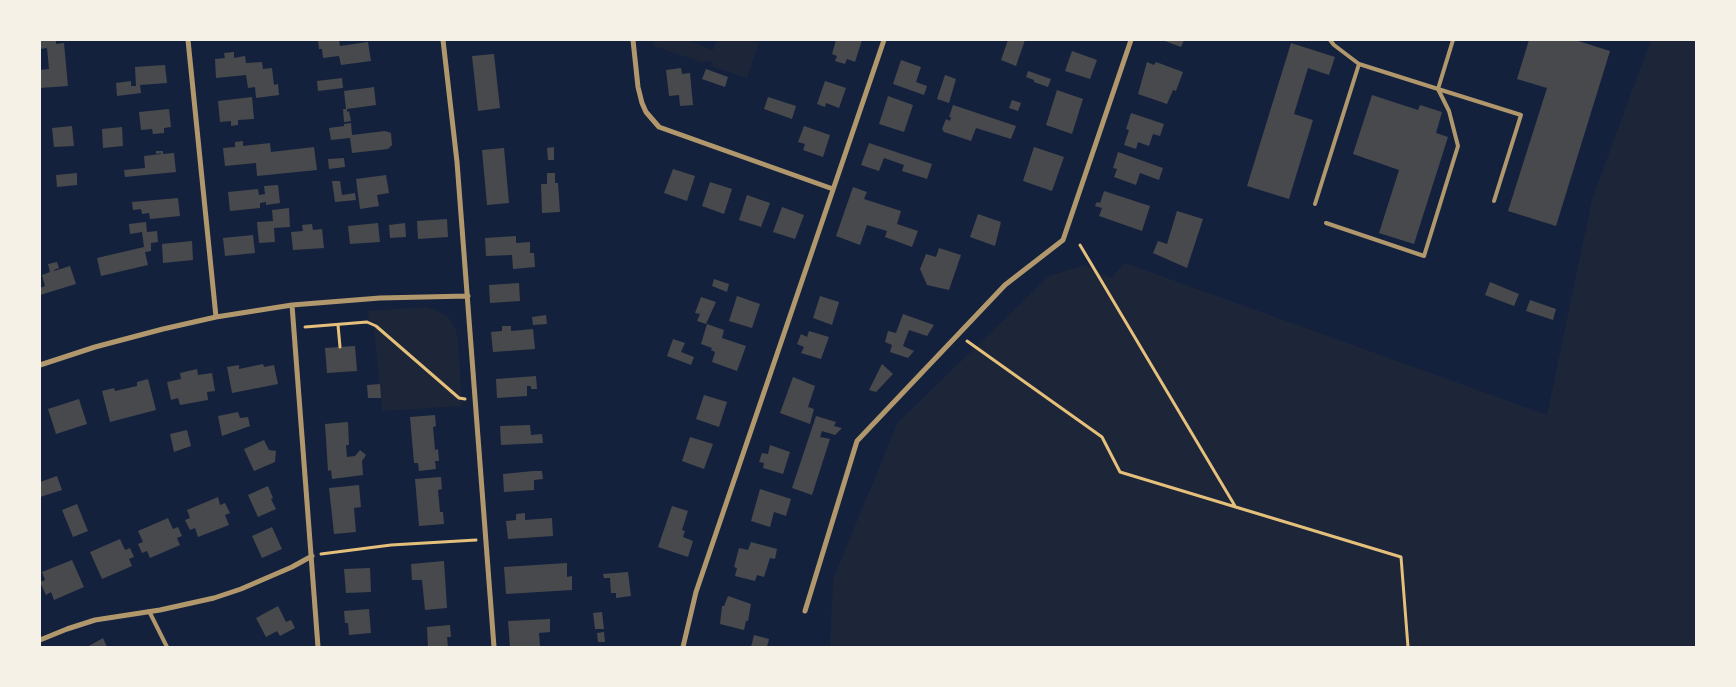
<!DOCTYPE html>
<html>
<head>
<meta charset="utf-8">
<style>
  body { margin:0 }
  #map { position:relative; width:1736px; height:687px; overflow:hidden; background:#14213d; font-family:"Fira Sans Condensed",sans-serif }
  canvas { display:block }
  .frame { position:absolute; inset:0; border:41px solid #f6f1e7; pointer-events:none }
</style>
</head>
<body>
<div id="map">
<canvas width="1736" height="687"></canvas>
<div class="frame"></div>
</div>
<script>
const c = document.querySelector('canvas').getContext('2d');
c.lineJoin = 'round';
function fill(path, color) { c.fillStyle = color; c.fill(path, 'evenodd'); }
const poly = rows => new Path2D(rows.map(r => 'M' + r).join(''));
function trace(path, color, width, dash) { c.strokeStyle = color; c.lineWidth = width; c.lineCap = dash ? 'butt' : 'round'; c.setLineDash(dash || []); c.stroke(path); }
const green = poly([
  [653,40,687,40,713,50,717,40,749,40,759,43,747,78,711,66,712,62,705,60,704,63,654,46],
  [1651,40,1696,40,1696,647,830,647,833,579,898,422,1049,276,1084,265,1111,278,1125,263,1547,415,1592,199],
  [427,307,438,311,448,317,455,327,458,338,462,406,382,411,374,328,369,321,368,311]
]);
const building = poly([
  [40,40,56,40,56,44,64,43,68,86,40,88,40,70,49,69,47,48,40,49],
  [318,40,339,40,340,46,368,42,371,61,341,65,339,56,323,58,322,49,319,49],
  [836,40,862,40,855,62,847,59,845,64,835,61,837,56,832,54],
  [1008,40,1025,40,1016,66,1001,60],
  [1162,40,1184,40,1181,47],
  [1529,40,1575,40,1610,51,1556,226,1508,211,1547,88,1517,79],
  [1291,43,1335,57,1329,75,1308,68,1294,114,1313,120,1289,199,1247,186],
  [1072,51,1097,60,1090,79,1065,71],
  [234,52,234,58,245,56,246,63,262,62,263,69,272,68,274,85,278,84,279,95,256,98,255,87,248,88,246,75,216,78,215,59,225,58,224,53],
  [494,54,500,108,478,111,472,56],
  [901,60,921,67,916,82,927,86,924,95,893,84],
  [1147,62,1154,65,1156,62,1183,72,1176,91,1173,90,1167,104,1138,94],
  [165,65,167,83,140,85,141,93,117,96,116,83,131,81,131,86,136,86,135,67],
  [681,68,682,74,690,73,693,105,680,106,679,95,669,96,666,70],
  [706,69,728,77,725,87,702,79],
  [1028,71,1051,79,1048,87,1034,82,1034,80,1026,77],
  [945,75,956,79,949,103,937,99],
  [342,78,343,88,318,91,317,81],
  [825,81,846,88,839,108,826,103,825,107,817,104],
  [374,87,376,105,347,109,347,112,349,111,351,121,344,122,343,109,346,109,344,91],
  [1057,90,1083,99,1072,134,1046,125],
  [1372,95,1418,110,1420,105,1442,112,1436,133,1448,137,1414,244,1379,233,1399,170,1353,154],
  [888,96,913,105,904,132,879,124],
  [252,97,254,119,238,120,238,125,231,126,231,121,220,122,218,101],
  [768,97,796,106,792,119,764,109],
  [1012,100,1021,103,1018,111,1009,108],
  [953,105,1016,126,1011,139,976,128,971,141,944,132,942,129,946,119,950,121,951,117,949,117],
  [169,109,171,127,164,128,164,133,153,134,152,129,141,130,139,112],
  [1131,113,1164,124,1160,136,1153,134,1149,146,1138,142,1136,149,1124,145,1129,130,1126,129],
  [351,123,352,135,385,131,391,133,392,145,388,149,352,153,350,138,331,140,329,128,344,126,344,124],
  [72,126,74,146,54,147,52,128],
  [804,126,830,135,823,157,803,150,805,144,798,142],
  [122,127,123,146,103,148,102,129],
  [243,141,243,146,270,143,271,152,314,147,317,170,257,176,256,163,225,166,223,148,235,147,235,142],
  [869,143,932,164,927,179,902,171,904,165,884,158,879,171,861,165],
  [554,147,554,160,548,160,547,148],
  [1034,147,1064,157,1052,191,1023,181],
  [504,148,509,203,487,205,482,150],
  [156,151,163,151,163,154,174,153,176,172,125,177,124,170,145,168,144,156,161,154,161,153,156,154],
  [1118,152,1163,168,1159,180,1140,173,1136,185,1114,177,1117,169,1113,168],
  [344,158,345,167,329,169,328,159],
  [673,169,695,176,687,201,664,193],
  [77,173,77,185,57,187,56,175],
  [547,173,555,173,555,183,558,183,560,212,542,213,541,184,547,184],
  [386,175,389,193,377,195,379,206,360,209,356,179],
  [332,181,340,181,342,195,355,193,356,200,335,202],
  [710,182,732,189,724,214,702,206],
  [278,185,280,203,266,205,266,202,260,203,260,208,230,211,228,192,258,189,259,195,265,194,264,186],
  [853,187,867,192,864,199,901,211,897,224,918,231,912,247,885,237,887,231,867,225,860,245,836,236],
  [1104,191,1150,206,1142,231,1099,216,1102,208,1095,206,1097,202,1100,203],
  [747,195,770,203,761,227,739,220],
  [178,198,180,216,150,219,149,213,142,214,141,209,133,210,132,202],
  [782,207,804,215,795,239,773,232],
  [289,208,290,227,274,228,275,242,259,243,257,222,273,221,272,210],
  [1177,211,1203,219,1187,268,1153,253,1158,241,1167,244],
  [978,214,1001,222,995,246,970,237],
  [447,219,448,237,418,239,417,221],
  [146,222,147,232,157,231,158,242,151,243,151,251,145,252,148,265,101,276,97,258,144,247,142,232,130,234,129,224],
  [378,223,380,242,350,244,348,226],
  [405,223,406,237,390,238,389,225],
  [312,224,313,230,322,229,324,248,293,250,291,232,303,231,302,225],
  [253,235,255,253,225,256,223,238],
  [516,236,516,243,530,242,530,253,534,253,535,267,513,269,512,255,486,256,485,238],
  [192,241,193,260,163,263,162,244],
  [939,248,961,255,949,290,927,285,920,269,926,254,936,257],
  [57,262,59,268,54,270,54,271,70,266,76,284,40,295,40,288,45,286,42,275,50,272,48,264],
  [714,279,729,284,727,292,712,286],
  [1490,282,1519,294,1514,306,1485,295],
  [519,283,520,301,490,303,489,285],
  [737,296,760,304,752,328,729,321],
  [820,296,839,302,832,325,813,318],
  [701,297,716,302,706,324,697,321,700,314,695,313],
  [1530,300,1556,309,1553,320,1526,311],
  [903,314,934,325,927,336,909,330,903,346,914,351,908,358,890,352,892,345,885,342,888,331,896,333],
  [546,315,547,324,533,325,532,317],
  [707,324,724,330,722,338,746,346,737,371,712,362,715,352,711,350,712,348,701,344],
  [502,326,511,326,511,331,533,329,535,349,493,352,491,332,502,331],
  [809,331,829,337,821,359,801,353,804,347,797,344,801,334,807,337],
  [673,339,685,343,681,352,694,357,691,365,667,356],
  [355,346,357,371,327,373,325,348],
  [263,364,264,367,274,365,278,384,232,393,227,367,239,365,239,369],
  [882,364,893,374,876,392,869,390],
  [197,369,198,375,212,373,215,391,207,392,208,400,180,405,178,398,171,400,167,382,181,379,180,373],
  [536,376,537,389,531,389,531,386,527,386,527,396,497,398,496,379],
  [793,377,815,386,808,407,814,409,810,424,780,413],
  [148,379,156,410,110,422,102,391,114,388,115,391,137,386,137,382],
  [380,384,381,398,368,398,367,385],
  [704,395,727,402,719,427,696,419],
  [79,399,87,424,56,434,48,409],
  [238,412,240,418,248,417,250,426,222,436,218,416],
  [435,415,436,426,433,427,435,450,438,449,439,461,435,461,436,469,419,471,418,463,414,463,410,417],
  [816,416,836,422,834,426,842,428,835,435,822,431,820,437,830,439,812,495,792,488],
  [348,422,349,445,346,445,347,457,355,456,360,450,366,455,362,461,363,475,332,479,331,470,328,471,325,424],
  [530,425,531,435,542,434,543,443,501,445,500,426],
  [187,430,191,446,174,452,170,434],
  [690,437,713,444,704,469,682,461],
  [264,440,269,450,276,451,275,462,254,471,244,449],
  [770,445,790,452,783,474,763,468,764,463,759,462,762,453,768,454],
  [533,471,542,471,543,479,534,480,534,490,504,492,503,474],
  [57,476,62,490,40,497,40,482],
  [441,477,442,489,438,490,440,512,443,512,444,524,419,526,415,479],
  [359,485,361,507,354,508,356,532,334,534,329,488],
  [268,486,273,498,271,499,276,509,258,517,248,495],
  [760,489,791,499,786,516,774,512,770,527,751,521],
  [218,497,220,505,225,503,230,513,225,515,229,525,198,537,195,528,190,530,185,520,190,518,187,510],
  [77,504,88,531,73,537,62,510],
  [672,506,688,511,682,530,685,531,683,537,693,541,688,557,658,547],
  [525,513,525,520,552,518,553,536,508,539,506,521,516,520,516,514],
  [168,518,173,529,178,527,182,536,177,538,180,545,150,558,147,551,142,553,138,544,143,542,138,531],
  [272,527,282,549,262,558,252,536],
  [120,539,125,550,130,548,134,557,129,559,132,566,102,579,90,552],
  [751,542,777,549,775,559,770,558,764,577,757,575,755,581,735,576,737,568,734,567,739,548,748,550],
  [72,560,84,587,54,600,51,592,46,595,40,582,45,580,42,572],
  [444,561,447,608,425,610,422,580,412,580,411,564],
  [567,563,567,577,572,576,572,590,506,594,504,567],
  [370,568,371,592,346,593,344,569],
  [628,572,631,596,616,598,616,593,611,593,610,578,604,578,603,574],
  [728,596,751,604,748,621,746,621,744,630,720,624,722,606,724,606],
  [278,606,286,622,291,620,295,628,280,636,277,631,266,637,256,618],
  [369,609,371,633,349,635,348,623,345,623,344,611],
  [602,612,604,629,595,629,593,613],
  [550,619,550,632,539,633,540,646,510,647,508,621],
  [450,625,451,637,447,637,448,647,428,647,427,627],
  [604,632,605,642,598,642,597,633],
  [754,635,769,639,767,647,751,647],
  [103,638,107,647,87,647]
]);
const path = poly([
  [1080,245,1235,506],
  [338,325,340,347],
  [305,327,367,322,376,326,459,398,465,399],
  [967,341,1102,437,1120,472,1401,557,1408,647],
  [321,554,391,545,476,540]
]);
const service = poly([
  [1330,40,1334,45,1359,64],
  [1315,204,1359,64,1438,89,1453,40],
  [1326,223,1424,256,1458,146,1449,111,1438,89,1521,115,1494,201],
  [149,611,167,647]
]);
const minor = poly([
  [188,40,216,317],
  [443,40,457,162,494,647],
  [633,40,638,87,642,103,646,112,659,127,833,189],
  [292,305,318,647],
  [40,365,95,347,163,329,216,317,292,305,380,298,468,296],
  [805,611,857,441,1005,285,1063,240,1131,40],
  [40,640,67,629,95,620,160,610,214,598,241,589,292,567,312,556],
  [683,647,696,592,884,40]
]);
fill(green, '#1d2539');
fill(building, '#48494c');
trace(path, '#e5c07b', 3);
trace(service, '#b1986c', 4);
trace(minor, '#b1986c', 5);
</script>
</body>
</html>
